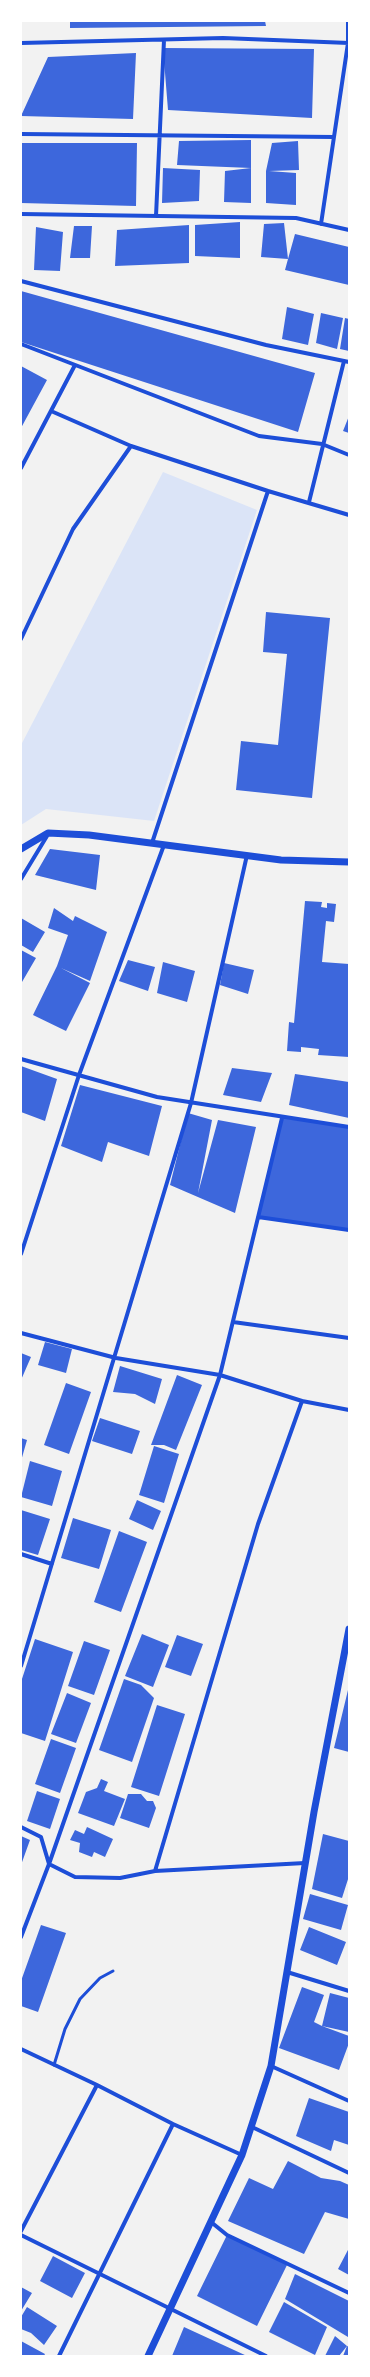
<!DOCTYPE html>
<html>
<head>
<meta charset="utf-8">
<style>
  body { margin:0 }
  #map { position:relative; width:370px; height:2377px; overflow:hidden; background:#f2f2f2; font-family:Helvetica,sans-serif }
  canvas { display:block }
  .frame { position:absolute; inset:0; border:22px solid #fff; pointer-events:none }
</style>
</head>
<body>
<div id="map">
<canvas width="370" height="2377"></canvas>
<div class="frame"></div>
</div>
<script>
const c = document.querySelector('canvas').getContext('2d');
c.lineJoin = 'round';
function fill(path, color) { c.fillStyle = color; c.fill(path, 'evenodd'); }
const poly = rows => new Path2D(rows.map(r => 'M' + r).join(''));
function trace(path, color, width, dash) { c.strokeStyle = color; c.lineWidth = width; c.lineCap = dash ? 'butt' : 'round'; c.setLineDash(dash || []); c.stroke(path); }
const green = poly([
  [163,472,257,510,154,821,46,809,21,825,21,745]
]);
const building = poly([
  [70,21,265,21,266,26,70,28],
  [163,48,314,49,312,118,168,110],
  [136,53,133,119,21,116,48,57],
  [251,140,251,203,224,202,225,171,251,168,177,165,179,141],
  [298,141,299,170,269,171,296,173,296,205,266,203,266,171,272,143],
  [21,143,137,143,136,206,21,203],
  [163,168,200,170,199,201,162,203],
  [240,222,240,258,195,256,195,225],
  [284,223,288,259,295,234,349,247,349,285,285,270,288,259,261,257,264,224],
  [189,225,189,263,115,266,117,230],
  [74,226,92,226,90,258,70,258],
  [36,227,63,232,60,271,34,270],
  [21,291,315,373,298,432,21,342],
  [287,307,314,314,308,345,282,339],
  [321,313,343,318,337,349,316,343],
  [345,318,349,319,349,351,340,349],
  [21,366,47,380,21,428],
  [349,416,349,433,343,431],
  [266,612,330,618,312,798,236,790,241,741,278,745,287,654,263,652],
  [50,849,100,855,96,890,35,875],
  [305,901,322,902,321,907,327,908,327,903,336,904,334,922,326,921,322,962,349,964,349,1057,318,1055,319,1049,301,1047,301,1052,287,1051,289,1022,294,1023],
  [54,908,73,921,75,916,107,932,90,981,61,968,90,983,66,1031,33,1015,57,966,68,935,48,928],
  [21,918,45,932,33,952,21,945],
  [21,950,36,958,22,982,21,981],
  [128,960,155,967,148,991,119,981],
  [163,962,195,971,187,1002,157,993],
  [224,963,254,970,248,994,220,985],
  [21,1066,57,1079,45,1121,21,1112],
  [232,1068,272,1073,261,1102,223,1095],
  [295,1074,349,1082,349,1118,289,1105],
  [80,1085,162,1106,149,1156,108,1142,102,1162,61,1146],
  [188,1113,212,1120,198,1193,218,1120,256,1127,235,1213,170,1185],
  [282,1118,349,1127,349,1230,258,1217],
  [45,1342,72,1349,66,1373,38,1365],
  [21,1353,31,1357,21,1380],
  [120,1366,162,1379,155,1404,135,1394,113,1392],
  [177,1375,202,1385,176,1450,164,1445,151,1445],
  [66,1383,91,1392,69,1454,44,1445],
  [100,1418,140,1431,132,1454,92,1441],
  [21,1438,27,1440,21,1461],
  [154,1446,179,1454,164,1503,139,1495],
  [30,1461,62,1471,52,1506,21,1497],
  [137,1500,161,1511,153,1530,129,1519],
  [21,1510,50,1519,38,1555,21,1550],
  [73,1518,111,1530,99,1569,61,1558],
  [119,1531,147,1542,121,1612,94,1602],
  [142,1634,169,1645,153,1687,125,1676],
  [177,1635,203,1644,191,1676,165,1667],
  [35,1639,73,1652,45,1741,21,1733,21,1682],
  [84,1641,110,1650,94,1695,68,1686],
  [124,1679,141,1685,154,1698,132,1762,99,1750],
  [348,1690,349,1691,349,1752,334,1748],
  [67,1693,91,1703,76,1743,51,1734],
  [157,1705,185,1714,159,1796,131,1787],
  [51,1739,76,1748,60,1793,35,1784],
  [101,1779,108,1782,104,1791,125,1799,114,1826,78,1813,86,1792,97,1788],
  [37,1791,60,1799,50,1829,27,1821],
  [128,1794,141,1794,147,1801,153,1801,156,1808,149,1828,120,1818],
  [87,1827,113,1839,105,1857,94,1852,92,1857,79,1852,80,1843,70,1840,75,1830,84,1834],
  [323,1834,349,1841,349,1876,342,1898,312,1889],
  [21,1836,30,1840,21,1865],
  [310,1894,348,1905,341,1930,303,1919],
  [41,1925,66,1933,38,2012,21,2006,21,1981],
  [309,1927,346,1942,337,1965,300,1950],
  [302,1987,324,1995,314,2022,322,2026,330,1993,349,1998,349,2032,322,2026,349,2036,349,2043,339,2070,279,2048],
  [309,2098,349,2112,349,2145,334,2140,331,2151,296,2136],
  [288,2161,321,2178,340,2181,349,2185,349,2219,325,2212,304,2254,228,2221,249,2178,273,2189],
  [227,2235,287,2265,257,2326,197,2296],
  [349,2248,349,2275,338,2269],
  [53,2256,85,2273,72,2298,40,2281],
  [295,2274,349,2301,348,2337,285,2299],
  [21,2287,32,2293,21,2311],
  [284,2302,327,2327,315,2355,269,2332],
  [27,2307,57,2326,44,2345,31,2333,21,2329,21,2317],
  [184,2327,247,2356,172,2356],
  [335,2336,347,2346,339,2356,325,2356],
  [21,2341,45,2354,44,2356,21,2356],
  [347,2346,349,2347,349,2356,343,2356]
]);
const service = poly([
  [54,2065,65,2029,80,1999,100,1978,113,1971]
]);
const minor = poly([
  [21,43,223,38,349,43],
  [21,134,334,137],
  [21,214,296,218,349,230],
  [156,216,164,40],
  [321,224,348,43,348,21],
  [21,281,266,345,349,362],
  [21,344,259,436,322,444,349,455],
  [131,446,268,491,349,515],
  [21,468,75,365],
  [309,502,344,361],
  [21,639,73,529,131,446,51,411],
  [152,843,268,491],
  [21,879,47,836],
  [21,1059,157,1097,349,1127],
  [258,1217,349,1230],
  [21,1254,79,1075,164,845],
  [233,1322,349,1338],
  [21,1333,116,1358,220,1375,302,1401,349,1410],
  [21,1554,52,1564],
  [21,1666,191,1103,247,855],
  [21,1827,41,1837,49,1864,75,1877,120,1878,155,1871,305,1863],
  [155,1871,258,1524,302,1401],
  [21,1937,49,1864,220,1375,282,1118],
  [287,1972,349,1991],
  [21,2049,97,2085,173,2124,242,2155],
  [271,2066,349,2101],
  [252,2127,349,2173],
  [211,2222,227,2235,349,2293],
  [21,2231,97,2085],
  [21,2235,266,2356],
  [59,2356,173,2124]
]);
const tertiary = poly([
  [21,849,48,833,89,835,281,860,349,862],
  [148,2356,242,2155,271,2066,314,1812,349,1629]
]);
fill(green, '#dbe4f7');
fill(building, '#3d67dc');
trace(service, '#1d4ed8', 3);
trace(minor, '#1d4ed8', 4);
trace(tertiary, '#1d4ed8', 7);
</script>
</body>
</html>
